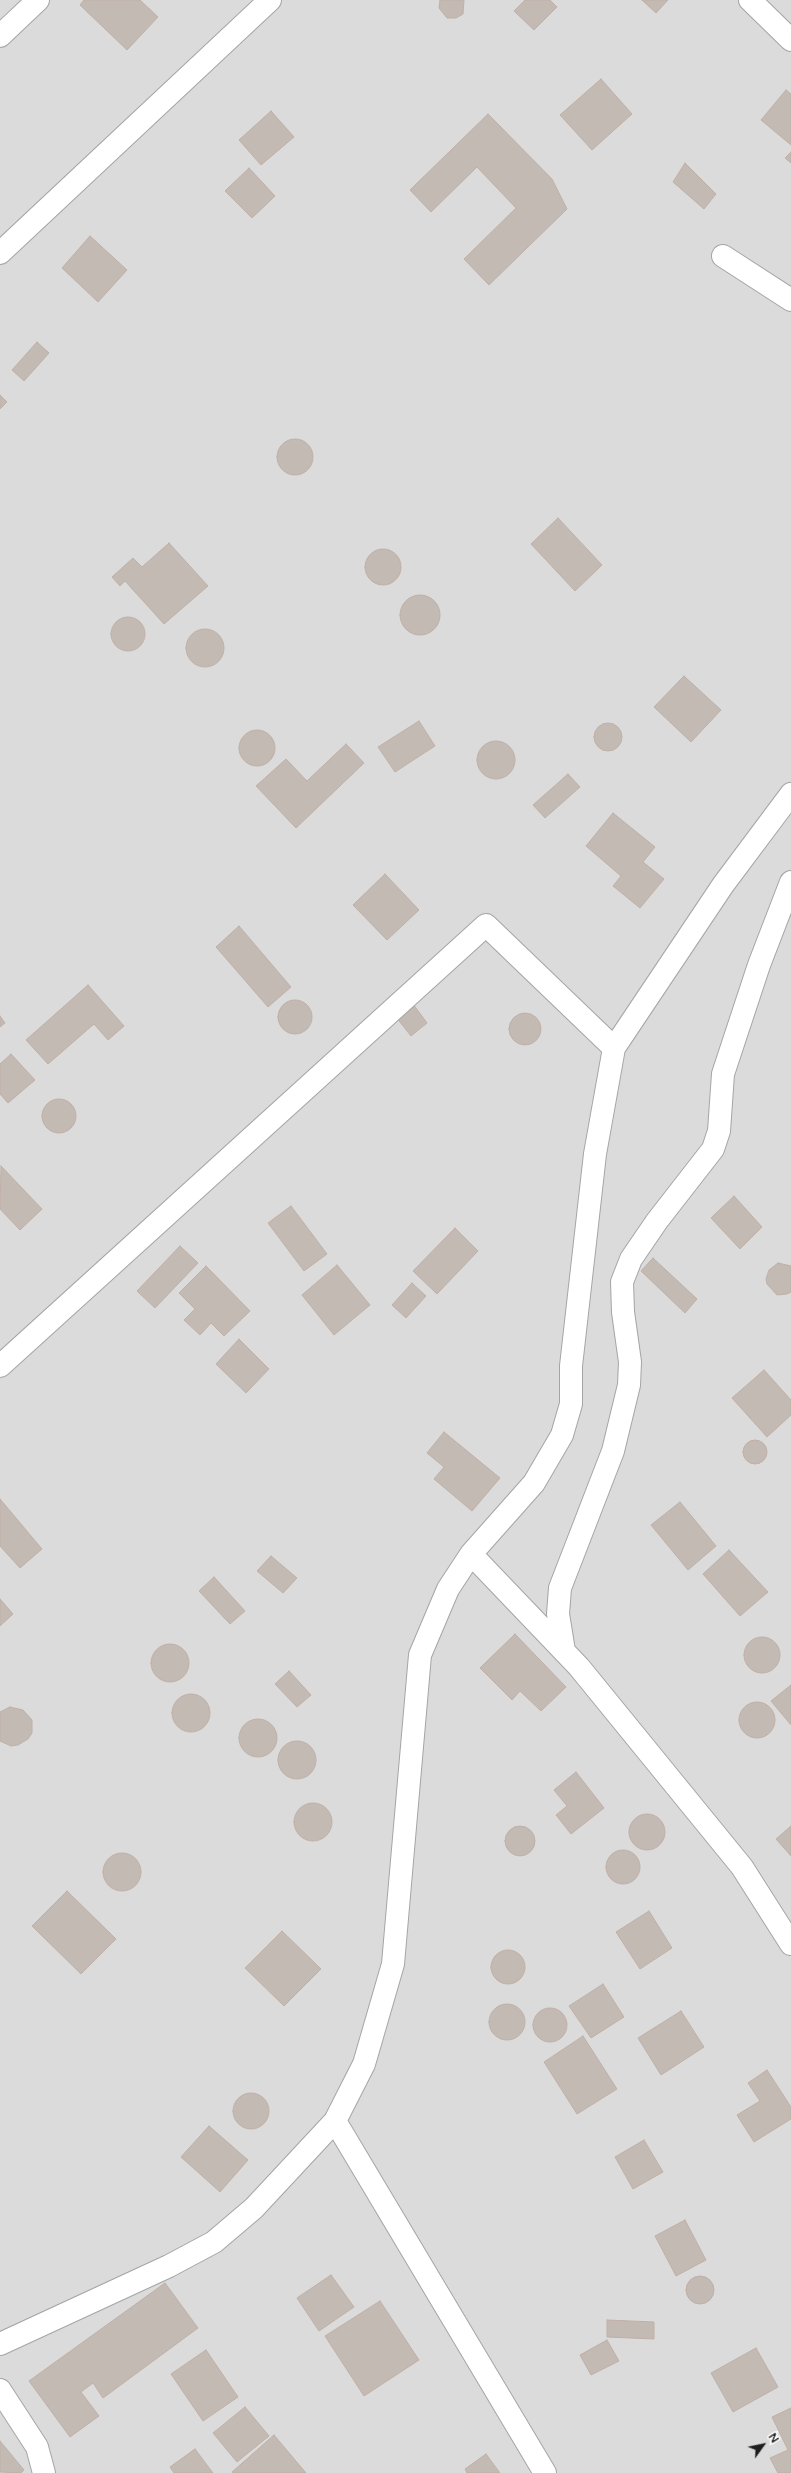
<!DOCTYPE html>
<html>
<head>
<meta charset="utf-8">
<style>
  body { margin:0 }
  #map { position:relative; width:791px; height:2473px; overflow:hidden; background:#efebe5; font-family:"Varela Round",sans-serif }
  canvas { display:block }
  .north { position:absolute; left:743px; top:2425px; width:40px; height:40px; -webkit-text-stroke:3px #fff; paint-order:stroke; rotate:57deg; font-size:11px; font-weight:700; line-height:16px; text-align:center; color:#1e1e1e }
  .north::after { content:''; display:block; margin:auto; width:14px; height:18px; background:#1e1e1e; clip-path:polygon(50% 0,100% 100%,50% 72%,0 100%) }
</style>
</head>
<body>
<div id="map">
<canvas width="791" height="2473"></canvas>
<div class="north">N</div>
</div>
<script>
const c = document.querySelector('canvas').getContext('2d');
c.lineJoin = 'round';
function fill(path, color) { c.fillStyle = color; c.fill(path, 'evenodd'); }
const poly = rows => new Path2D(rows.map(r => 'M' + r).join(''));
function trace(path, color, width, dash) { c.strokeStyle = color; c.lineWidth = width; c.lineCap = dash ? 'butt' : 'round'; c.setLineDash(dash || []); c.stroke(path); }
const residential = poly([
  [0,0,791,0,791,2473,0,2473]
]);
const building = poly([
  [84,0,140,0,158,17,127,50,80,5,84,0],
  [440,0,464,0,463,14,456,18,447,18,439,8,440,0],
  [525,0,550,0,557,7,534,30,514,11,525,0],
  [642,0,668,0,656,13,642,0],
  [601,79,632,114,592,150,560,115,601,79],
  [786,90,791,94,791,145,761,120,786,90],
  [271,111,294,137,261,165,239,140,271,111],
  [488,114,552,179,567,209,489,285,464,259,516,208,477,167,431,212,410,190,488,114],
  [791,152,791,163,785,158,791,152],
  [685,163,716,194,704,209,673,182,685,163],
  [249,168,275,196,252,218,225,191,249,168],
  [90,236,127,270,98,302,62,268,90,236],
  [37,342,49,353,24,381,12,370,37,342],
  [0,395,7,402,0,409,0,395],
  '277 457a18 18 0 1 1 36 0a18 18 0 1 1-36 0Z',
  [558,518,602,565,575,591,531,544,558,518],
  [169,543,208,586,164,624,125,581,120,586,112,577,133,558,142,567,169,543],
  '365 567a18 18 0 1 1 36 0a18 18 0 1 1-36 0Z',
  '400 615a20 20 0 1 1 40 0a20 20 0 1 1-40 0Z',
  '111 634a17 17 0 1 1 34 0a17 17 0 1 1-34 0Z',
  '186 648a19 19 0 1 1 38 0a19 19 0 1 1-38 0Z',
  [684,676,721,710,691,742,654,707,684,676],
  [419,721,435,746,395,772,378,747,419,721],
  '594 737a14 14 0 1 1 28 0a14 14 0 1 1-28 0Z',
  '239 748a18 18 0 1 1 36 0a18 18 0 1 1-36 0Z',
  '477 760a19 19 0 1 1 38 0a19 19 0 1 1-38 0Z',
  [346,744,364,763,296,828,256,786,286,759,307,781,346,744],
  [568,774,580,787,545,818,533,805,568,774],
  [613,813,655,847,643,862,664,879,640,908,613,886,621,876,586,846,613,813],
  [385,874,419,910,387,940,353,905,385,874],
  [239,926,291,987,268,1007,216,947,239,926],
  [88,985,124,1026,108,1040,94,1024,48,1064,26,1040,88,985],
  '278 1017a17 17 0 1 1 34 0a17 17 0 1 1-34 0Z',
  [413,1004,427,1023,411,1036,396,1017,413,1004],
  '509 1029a16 16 0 1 1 32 0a16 16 0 1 1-32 0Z',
  [0,1016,5,1023,0,1027,0,1016],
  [11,1054,35,1080,8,1103,0,1094,0,1064,11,1054],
  '42 1116a17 17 0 1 1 34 0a17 17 0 1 1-34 0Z',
  [1,1166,42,1209,20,1230,0,1209,1,1166],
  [734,1196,762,1227,740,1249,711,1218,734,1196],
  [291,1206,327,1254,304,1271,268,1223,291,1206],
  [455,1228,478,1251,437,1294,413,1271,455,1228],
  [180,1246,198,1263,155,1308,137,1291,180,1246],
  [653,1258,697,1299,685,1313,641,1271,653,1258],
  [778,1263,791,1266,791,1292,787,1294,777,1295,767,1284,766,1279,769,1270,778,1263],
  [337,1265,370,1305,334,1335,302,1295,337,1265],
  [206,1266,250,1311,224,1336,211,1323,200,1335,184,1320,195,1309,179,1293,206,1266],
  [412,1283,426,1296,406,1318,392,1305,412,1283],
  [239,1339,269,1369,246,1393,216,1364,239,1339],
  [764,1370,791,1400,791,1415,767,1437,732,1398,764,1370],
  [444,1432,500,1478,472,1511,434,1479,444,1467,427,1453,444,1432],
  '743 1452a12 12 0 1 1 24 0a12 12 0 1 1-24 0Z',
  [0,1499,42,1549,20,1568,0,1546,0,1499],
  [680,1502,716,1546,688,1570,651,1525,680,1502],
  [729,1550,768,1592,740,1616,703,1574,729,1550],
  [271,1556,297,1578,283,1593,257,1571,271,1556],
  [214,1577,245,1611,230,1624,199,1591,214,1577],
  [0,1599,13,1614,0,1626,0,1599],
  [515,1634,566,1687,541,1711,520,1691,512,1700,480,1668,515,1634],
  '744 1655a18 18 0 1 1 36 0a18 18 0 1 1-36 0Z',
  '151 1663a19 19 0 1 1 38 0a19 19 0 1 1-38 0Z',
  [289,1671,311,1695,297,1707,275,1684,289,1671],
  [791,1685,791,1725,771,1701,791,1685],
  '172 1713a19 19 0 1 1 38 0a19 19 0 1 1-38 0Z',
  '739 1720a18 18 0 1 1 36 0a18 18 0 1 1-36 0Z',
  [10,1707,23,1710,32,1720,32,1733,28,1739,18,1745,11,1746,0,1741,0,1712,10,1707],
  '239 1738a19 19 0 1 1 38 0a19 19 0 1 1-38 0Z',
  '278 1760a19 19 0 1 1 38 0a19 19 0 1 1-38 0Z',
  [576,1772,604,1808,571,1834,556,1815,567,1806,554,1790,576,1772],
  '294 1822a19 19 0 1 1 38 0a19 19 0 1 1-38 0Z',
  '629 1832a18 18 0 1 1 36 0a18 18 0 1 1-36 0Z',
  '505 1841a15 15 0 1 1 30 0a15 15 0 1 1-30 0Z',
  [791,1826,791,1856,776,1839,791,1826],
  '606 1867a17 17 0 1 1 34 0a17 17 0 1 1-34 0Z',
  '103 1872a19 19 0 1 1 38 0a19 19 0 1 1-38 0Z',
  [67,1891,116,1939,81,1974,32,1926,67,1891],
  [649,1911,672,1948,640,1969,616,1932,649,1911],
  [282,1931,321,1969,284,2006,245,1968,282,1931],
  '491 1967a17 17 0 1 1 34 0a17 17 0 1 1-34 0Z',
  [603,1984,624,2017,591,2038,569,2006,603,1984],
  '489 2022a18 18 0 1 1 36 0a18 18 0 1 1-36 0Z',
  '533 2025a17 17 0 1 1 34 0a17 17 0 1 1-34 0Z',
  [681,2011,704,2047,661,2075,638,2038,681,2011],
  [583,2036,617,2089,577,2114,544,2062,583,2036],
  [767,2070,791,2107,791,2119,754,2142,737,2115,760,2101,748,2083,767,2070],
  '233 2111a18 18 0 1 1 36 0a18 18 0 1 1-36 0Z',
  [209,2126,248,2160,220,2192,181,2157,209,2126],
  [644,2140,663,2172,633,2189,615,2157,644,2140],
  [685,2220,706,2260,676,2276,655,2236,685,2220],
  [331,2275,354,2307,319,2331,297,2298,331,2275],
  '686 2290a14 14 0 1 1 28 0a14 14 0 1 1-28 0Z',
  [165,2283,198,2328,103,2398,93,2383,81,2392,99,2416,70,2437,29,2381,165,2283],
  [380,2301,419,2360,364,2396,325,2336,380,2301],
  [607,2320,654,2322,654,2339,607,2337,607,2320],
  [607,2340,619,2361,591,2375,580,2355,607,2340],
  [756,2348,778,2387,733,2412,711,2373,756,2348],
  [206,2350,238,2397,203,2421,171,2374,206,2350],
  [245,2407,269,2436,237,2462,213,2433,245,2407],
  [791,2408,791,2473,778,2473,770,2458,788,2450,772,2417,791,2408],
  [274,2435,306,2473,233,2473,232,2472,274,2435],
  [0,2441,24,2470,21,2473,0,2472,0,2441],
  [195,2449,213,2473,174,2473,170,2467,195,2449],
  [486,2454,500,2473,467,2473,465,2469,486,2454]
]);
const minor = poly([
  [750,0,791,40],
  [0,36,38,0],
  [0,253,270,0],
  [723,256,791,300],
  [0,1366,486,925,614,1048],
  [471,1554,579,1667,742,1867,791,1944],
  [564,1651,558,1614,560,1588,613,1451,629,1385,630,1362,623,1312,622,1282,631,1259,657,1221,713,1149,719,1131,723,1074,759,965,791,882],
  [335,2121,545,2473],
  [0,2344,169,2266,214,2242,254,2208,335,2121,364,2064,393,1964,420,1655,448,1589,471,1554,534,1483,562,1435,571,1404,571,1366,595,1154,614,1048,723,885,791,794],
  [0,2390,37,2447,44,2473]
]);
fill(residential, '#dcdbdb');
fill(building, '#c3bab4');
trace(building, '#c0b0a7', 1);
trace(minor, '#a5a5a5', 24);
trace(minor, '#fff', 22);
</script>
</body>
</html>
